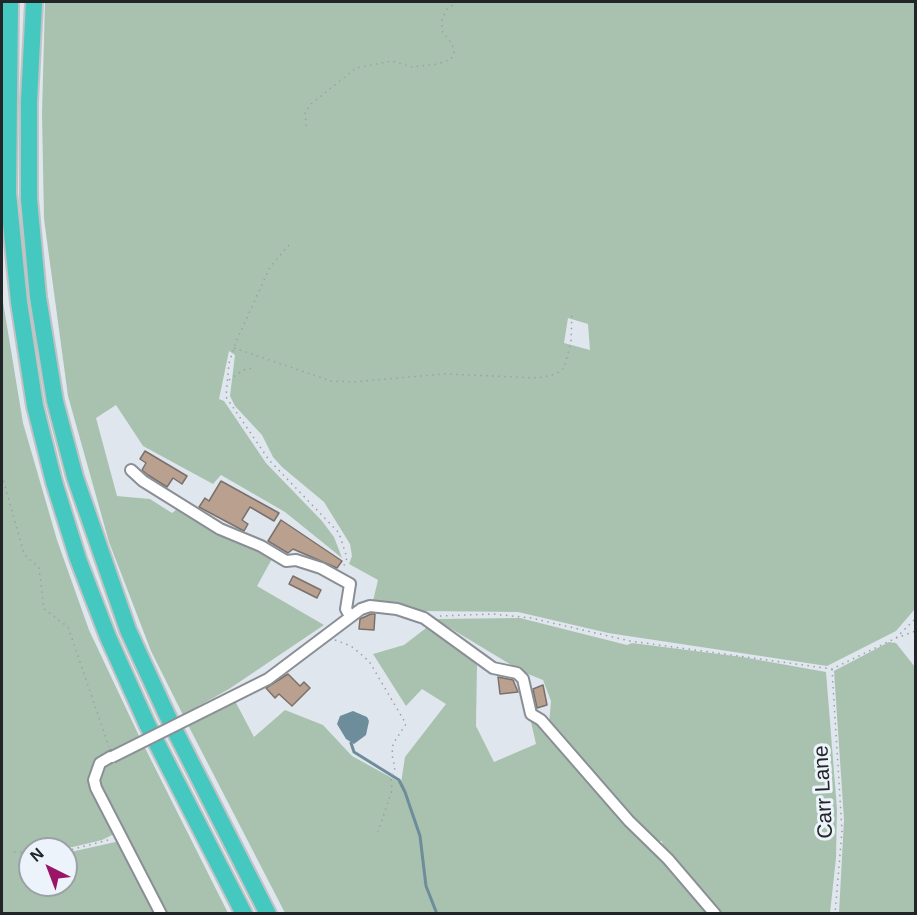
<!DOCTYPE html>
<html>
<head>
<meta charset="utf-8">
<style>
  body { margin:0 }
  #map { position:relative; width:917px; height:915px; overflow:hidden; background:#e0e6ed; font-family:Helvetica,sans-serif }
  canvas { display:block }
  .frame { position:absolute; inset:0; border:3px solid #222527; pointer-events:none }
  .north { position:absolute; left:18px; top:837px; width:60px; height:60px; box-sizing:border-box; background:#edf3fa; border:2px solid #9ca1a6; border-radius:50%; rotate:318deg; font-size:16px; font-weight:700; line-height:24px; text-align:center; color:#222527 }
  .north::after { content:''; display:block; margin:auto; width:21px; height:27px; background:#9a1568; clip-path:polygon(50% 0,100% 100%,50% 72%,0 100%) }
</style>
</head>
<body>
<div id="map">
<canvas width="917" height="915"></canvas>
<div class="frame"></div>
<div class="north">N</div>
</div>
<script>
const c = document.querySelector('canvas').getContext('2d');
c.lineJoin = 'round';
function fill(path, color) { c.fillStyle = color; c.fill(path, 'evenodd'); }
const poly = rows => new Path2D(rows.map(r => 'M' + r).join(''));
function trace(path, color, width, dash) { c.strokeStyle = color; c.lineWidth = width; c.lineCap = dash ? 'butt' : 'round'; c.setLineDash(dash || []); c.stroke(path); }
function write(font, color, halo, rows, align = 'center') {
  c.font = font + ' Helvetica,sans-serif'; c.lineWidth = 6; c.setLineDash([]); c.textBaseline = 'middle'; c.strokeStyle = halo; c.fillStyle = color; for (const [text, x, y, turn = 0] of rows) {
    c.save(); c.translate(x, y); c.rotate((+turn || 0) * Math.PI / 180); c.textAlign = isNaN(turn) ? turn : align; if (halo) c.strokeText(text, 0, 0); c.fillText(text, 0, 0); c.restore();
  }
}
const green = poly([
  [45,2,915,2,915,609,896,631,827,666,608,633,518,612,423,611,373,601,378,580,349,564,352,556,350,544,324,502,282,467,273,457,262,435,235,406,230,396,235,355,229,351,219,399,224,401,266,463,322,521,334,537,342,558,285,512,221,475,213,484,143,446,116,405,96,418,117,496,150,499,172,513,180,507,273,557,257,586,324,625,229,689,183,715,151,651,109,542,68,396,44,219,42,113],
  [568,318,588,324,590,350,564,343],
  [2,296,23,423,57,540,89,630,140,738,108,753,90,773,89,789,116,833,102,840,73,847,30,849,30,885,66,885,66,853,120,841,159,913,2,913],
  [520,618,627,645,632,643,742,657,826,672,837,809,836,858,830,913,720,913,663,849,662,841,654,842,549,724,551,701,543,680,523,672,435,619],
  [430,625,477,665,476,726,494,762,536,744,531,722,537,721,708,913,285,913,187,723,234,699,254,737,285,710,323,725,352,756,401,783,405,757,446,704,422,689,406,706,373,654,404,645],
  [889,642,896,643,915,667,915,913,839,913,844,820,834,671],
  [143,744,228,913,167,913,148,875,98,789,101,768]
]);
const water = poly([
  [353,711,367,717,369,721,366,735,354,744,346,739,337,724,340,716]
]);
const stream = poly([
  [351,743,354,752,399,780,405,792,420,836,426,886,437,914]
]);
const building = poly([
  [145,451,187,476,182,484,173,478,167,487,148,475,142,470,146,463,140,459,145,451],
  [221,481,279,513,274,521,250,507,242,520,248,524,244,531,199,507,205,498,209,501,221,481],
  [281,520,342,561,337,568,293,549,288,553,268,541,281,520],
  [293,576,321,590,317,598,289,584,293,576],
  [371,614,375,614,374,630,359,629,360,619,371,614],
  [288,674,300,686,304,682,310,688,292,706,279,694,275,698,266,688,288,674],
  [498,677,513,680,518,692,500,694,498,677],
  [543,685,547,705,537,708,533,689,543,685]
]);
const path = poly([
  [306,126,305,112,311,104,356,68,392,61,412,67,438,64,451,59,454,53,452,44,442,31,442,19,447,9,457,2],
  [289,245,270,267,236,342,229,363,226,397,269,460,339,533,347,558,343,568],
  [234,348,331,381,352,382,444,374,538,378,556,374,564,368,571,342,572,312],
  [229,380,243,370,253,368],
  [2,475,24,554,39,568,44,609,68,627,109,747],
  [440,616,493,614,531,618,630,641,832,669,896,638,916,618],
  [896,638,916,631],
  [335,640,351,646,369,661,406,724,393,744,392,755,395,768,391,778,392,790,378,832],
  [832,669,842,831,835,914],
  [66,851,112,839],
  [14,852,30,852]
]);
const minor = poly([
  [131,470,143,481,220,529,261,546,286,561,296,560,321,568,350,584,346,609,350,616],
  [218,704,268,679,361,609,370,606,397,609,424,618,493,668,517,673,523,679,531,714,541,720,629,821,668,859,715,914],
  [112,756,100,763,94,780,96,788,161,914]
]);
const highway = poly([
  [10,2,8,193,19,302,35,406,54,482,78,559,108,637,147,724,244,914],
  [34,2,29,101,29,199,38,297,55,401,75,477,128,630,167,715,268,914]
]);
const minorBridge = poly([
  [112,757,218,704]
]);
const streetNames = [
  ["Carr Lane",824,792,-93]
];
fill(green, '#a9c2af');
fill(water, '#6e8d9a');
trace(stream, '#6e8d9a', 3);
fill(building, '#baa08e');
trace(building, '#79716d', 1.5);
trace(minor, '#8a8f96', 14);
trace(highway, '#c1c2c3', 20);
trace(path, '#9ba0a5', 1.5, [1.5, 4.5]);
trace(minor, '#fff', 10);
trace(highway, '#45c8bf', 16);
trace(minorBridge, '#8a8f96', 14, []);
trace(minorBridge, '#fff', 10);
write('21px', '#222527', '#edf3fa', streetNames);
</script>
</body>
</html>
